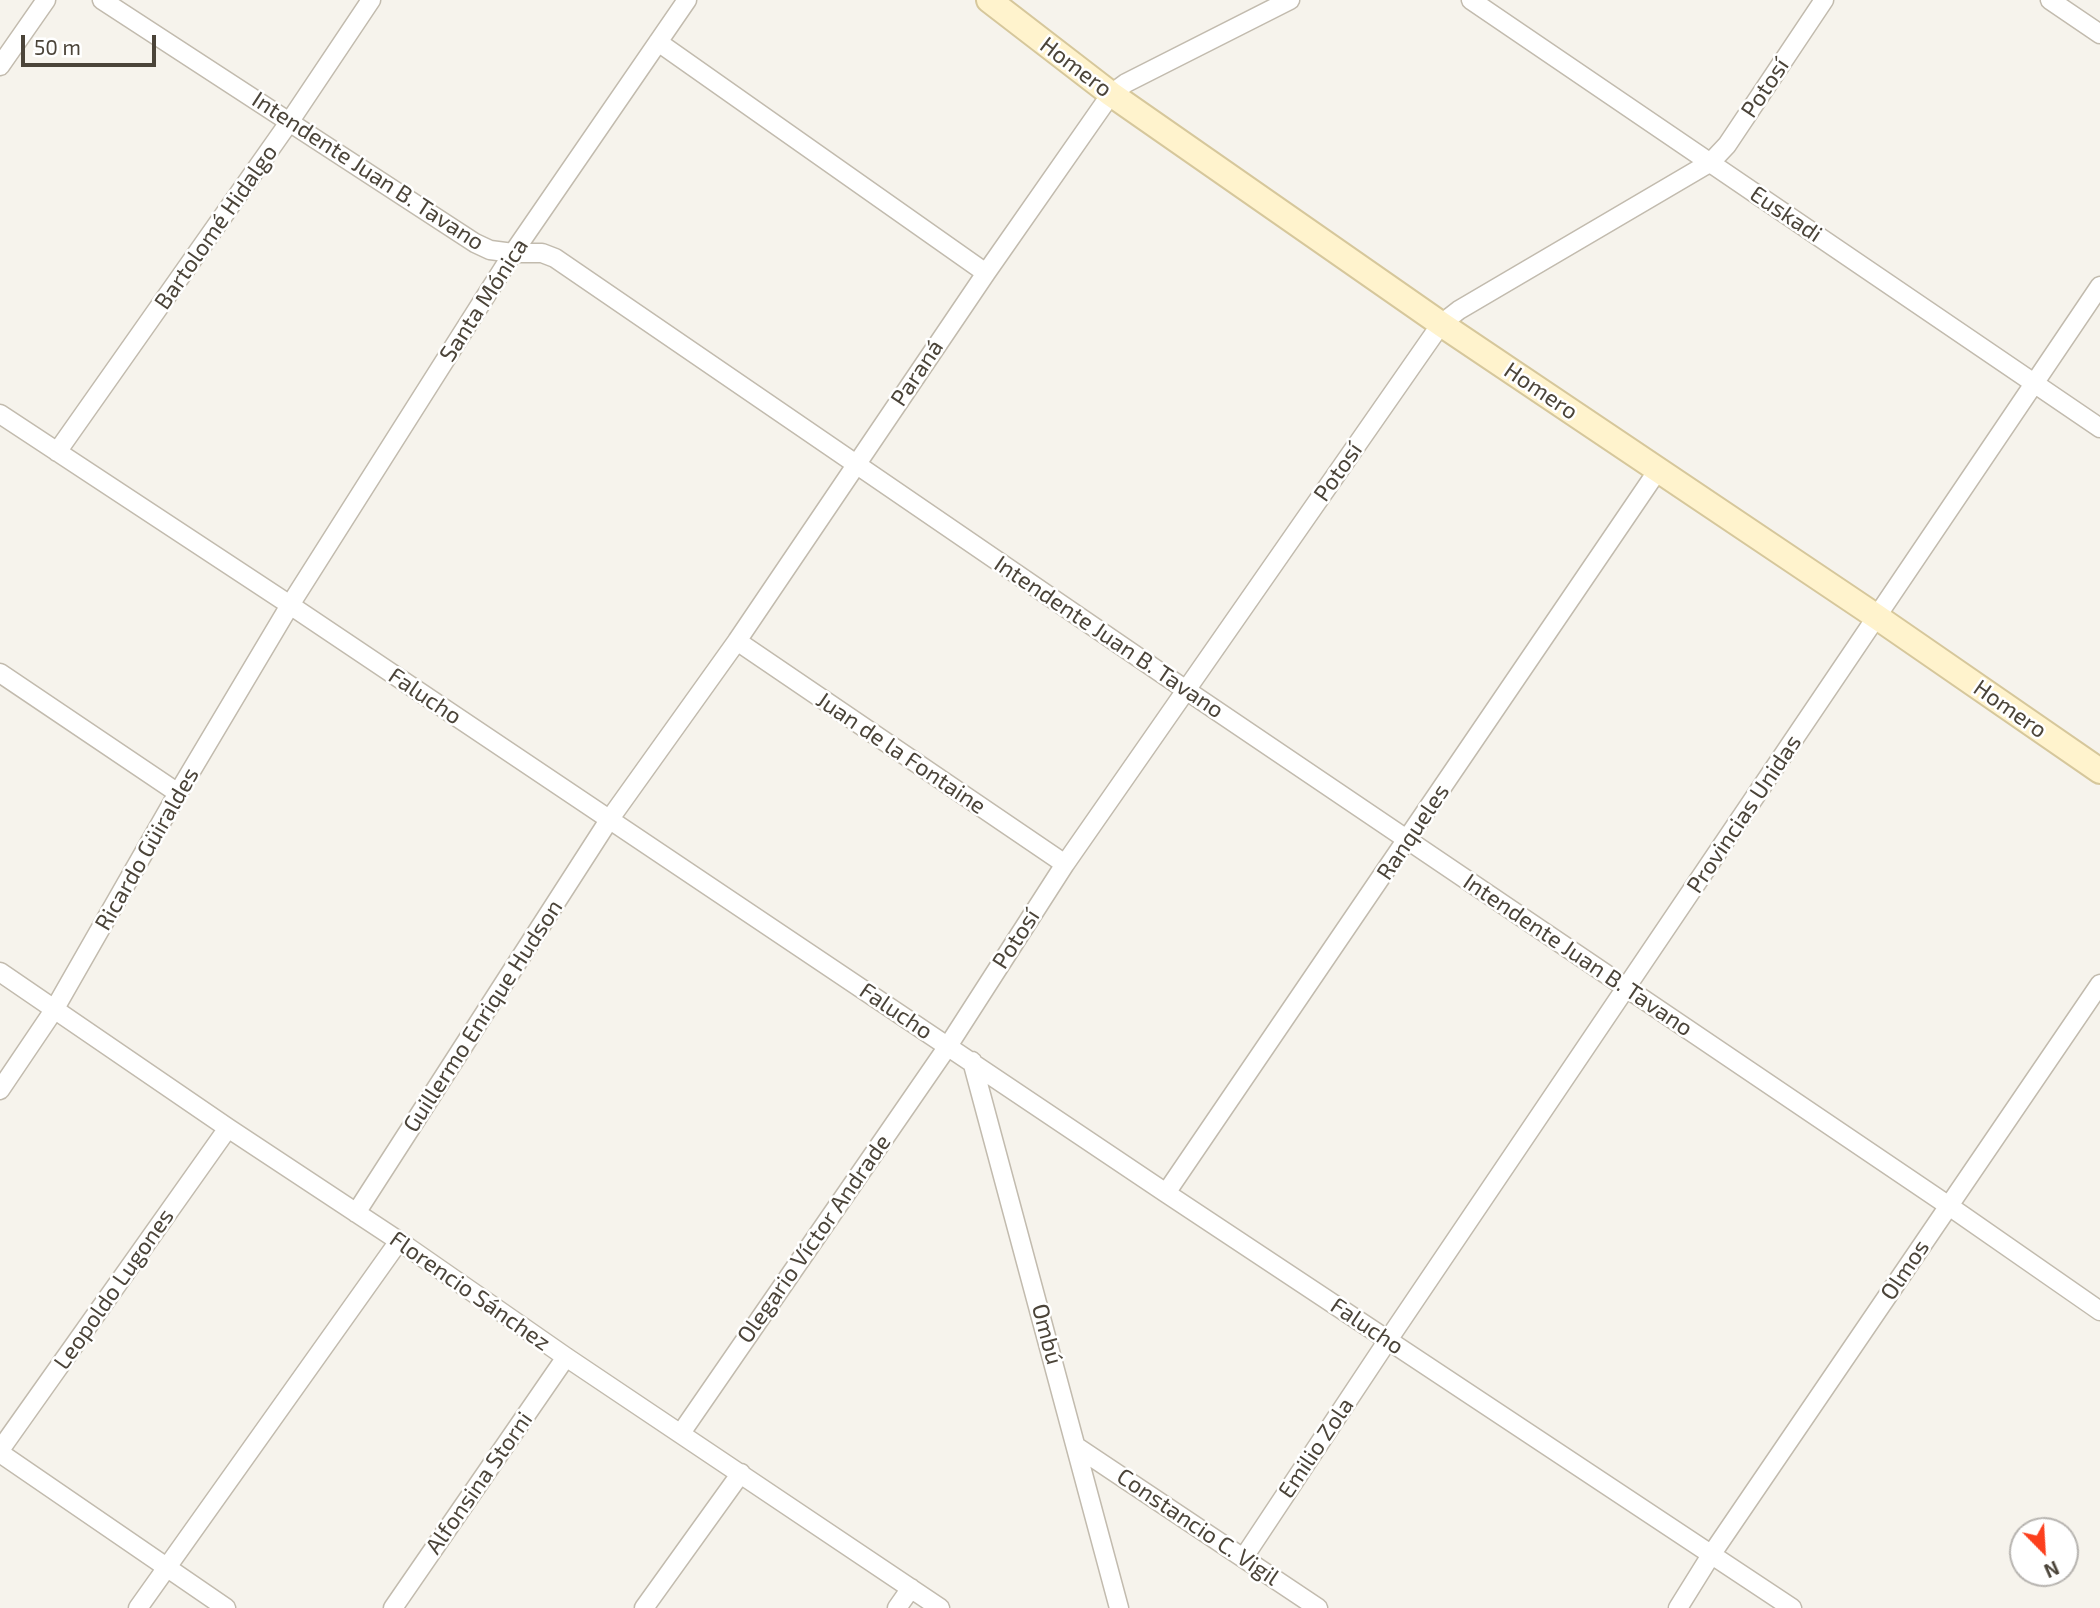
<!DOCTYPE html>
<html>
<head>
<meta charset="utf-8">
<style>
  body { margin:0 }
  #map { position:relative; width:2100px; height:1608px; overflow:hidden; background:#f6f3ec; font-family:"Exo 2",sans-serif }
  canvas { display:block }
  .north { position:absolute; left:2009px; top:1517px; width:70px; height:70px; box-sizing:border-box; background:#fff; border:2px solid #b7b4b0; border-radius:50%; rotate:156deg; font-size:19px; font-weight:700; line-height:28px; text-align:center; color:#4b4439 }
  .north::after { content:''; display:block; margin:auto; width:24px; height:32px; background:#fc3f1d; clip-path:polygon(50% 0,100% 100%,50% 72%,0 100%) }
  .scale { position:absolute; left:21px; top:35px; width:135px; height:32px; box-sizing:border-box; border:4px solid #4b4439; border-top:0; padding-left:9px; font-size:21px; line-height:24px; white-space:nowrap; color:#4b4439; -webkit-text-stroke:5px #fff; paint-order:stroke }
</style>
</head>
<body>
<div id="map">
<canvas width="2100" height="1608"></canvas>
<div class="north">N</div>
<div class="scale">50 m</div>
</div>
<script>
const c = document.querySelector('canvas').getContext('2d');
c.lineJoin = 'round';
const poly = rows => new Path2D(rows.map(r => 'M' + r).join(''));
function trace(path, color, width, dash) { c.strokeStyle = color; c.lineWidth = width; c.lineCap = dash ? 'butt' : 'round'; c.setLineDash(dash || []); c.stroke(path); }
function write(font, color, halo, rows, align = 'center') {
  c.font = font + ' "Exo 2",sans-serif'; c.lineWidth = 5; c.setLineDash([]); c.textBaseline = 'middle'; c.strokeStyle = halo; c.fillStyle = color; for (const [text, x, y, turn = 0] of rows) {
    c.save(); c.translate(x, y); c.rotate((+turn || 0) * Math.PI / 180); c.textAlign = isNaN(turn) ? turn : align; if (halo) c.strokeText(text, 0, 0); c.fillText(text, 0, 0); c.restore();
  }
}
const street = poly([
  [102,0,475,243,490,250,513,253,542,253,555,258,1186,690,1949,1206,2100,1311],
  [1471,0,2100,428],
  [2050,0,2100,34],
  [658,42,986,273],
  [0,66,46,0],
  [0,414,290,605,1166,1193,1792,1608],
  [57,452,290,121,371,0],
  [737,641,1065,864],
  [0,673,178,793],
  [0,972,228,1128,399,1241,566,1357,940,1608],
  [972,1061,1119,1608],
  [0,1090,54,1010,178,793,290,605,513,253,687,0],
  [1166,1193,1658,470],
  [356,1213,609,820,737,641,986,273,1111,94,1126,83,1290,0],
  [681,1433,948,1046,1065,864,1441,324,1459,310,1711,162,1727,145,1824,0],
  [1077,1447,1318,1608],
  [0,1450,228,1128],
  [0,1453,226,1608],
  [1244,1557,1388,1340,2100,286],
  [138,1608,399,1241],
  [393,1608,566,1357],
  [644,1608,741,1473],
  [897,1608,911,1588],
  [1678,1608,1711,1555,2100,984]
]);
const secondary = poly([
  [989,0,1111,94,1441,324,1877,617,2100,771]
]);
const streetNames = [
  ["Homero",1076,67,37],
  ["Potosí",1765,88,-56],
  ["Intendente Juan B. Tavano",368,171,33],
  ["Euskadi",1786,214,34],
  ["Bartolomé Hidalgo",216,227,-55],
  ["Santa Mónica",484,300,-57],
  ["Paraná",917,373,-56],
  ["Homero",1541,391,34],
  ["Potosí",1338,472,-55],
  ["Intendente Juan B. Tavano",1109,637,34],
  ["Falucho",425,696,34],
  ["Homero",2010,709,35],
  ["Juan de la Fontaine",901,753,34],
  ["Provincias Unidas",1744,814,-56],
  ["Ranqueles",1413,832,-56],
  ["Ricardo Güiraldes",147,849,-60],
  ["Potosí",1016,939,-57],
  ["Intendente Juan B. Tavano",1578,955,34],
  ["Falucho",896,1011,34],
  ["Guillermo Enrique Hudson",483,1016,-57],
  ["Olegario Víctor Andrade",814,1239,-55],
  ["Olmos",1905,1270,-56],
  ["Leopoldo Lugones",114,1289,-55],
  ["Florencio Sánchez",470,1291,35],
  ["Falucho",1367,1326,34],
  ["Ombú",1047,1334,75],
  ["Emilio Zola",1316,1448,-56],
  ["Alfonsina Storni",479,1483,-55],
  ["Constancio C. Vigil",1198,1527,34]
];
trace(street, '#c2bbae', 21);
trace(secondary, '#d6c79b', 28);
trace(street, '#fff', 18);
trace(secondary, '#fff3cd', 24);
write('23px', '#4b4439', '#fff', streetNames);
</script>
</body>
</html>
